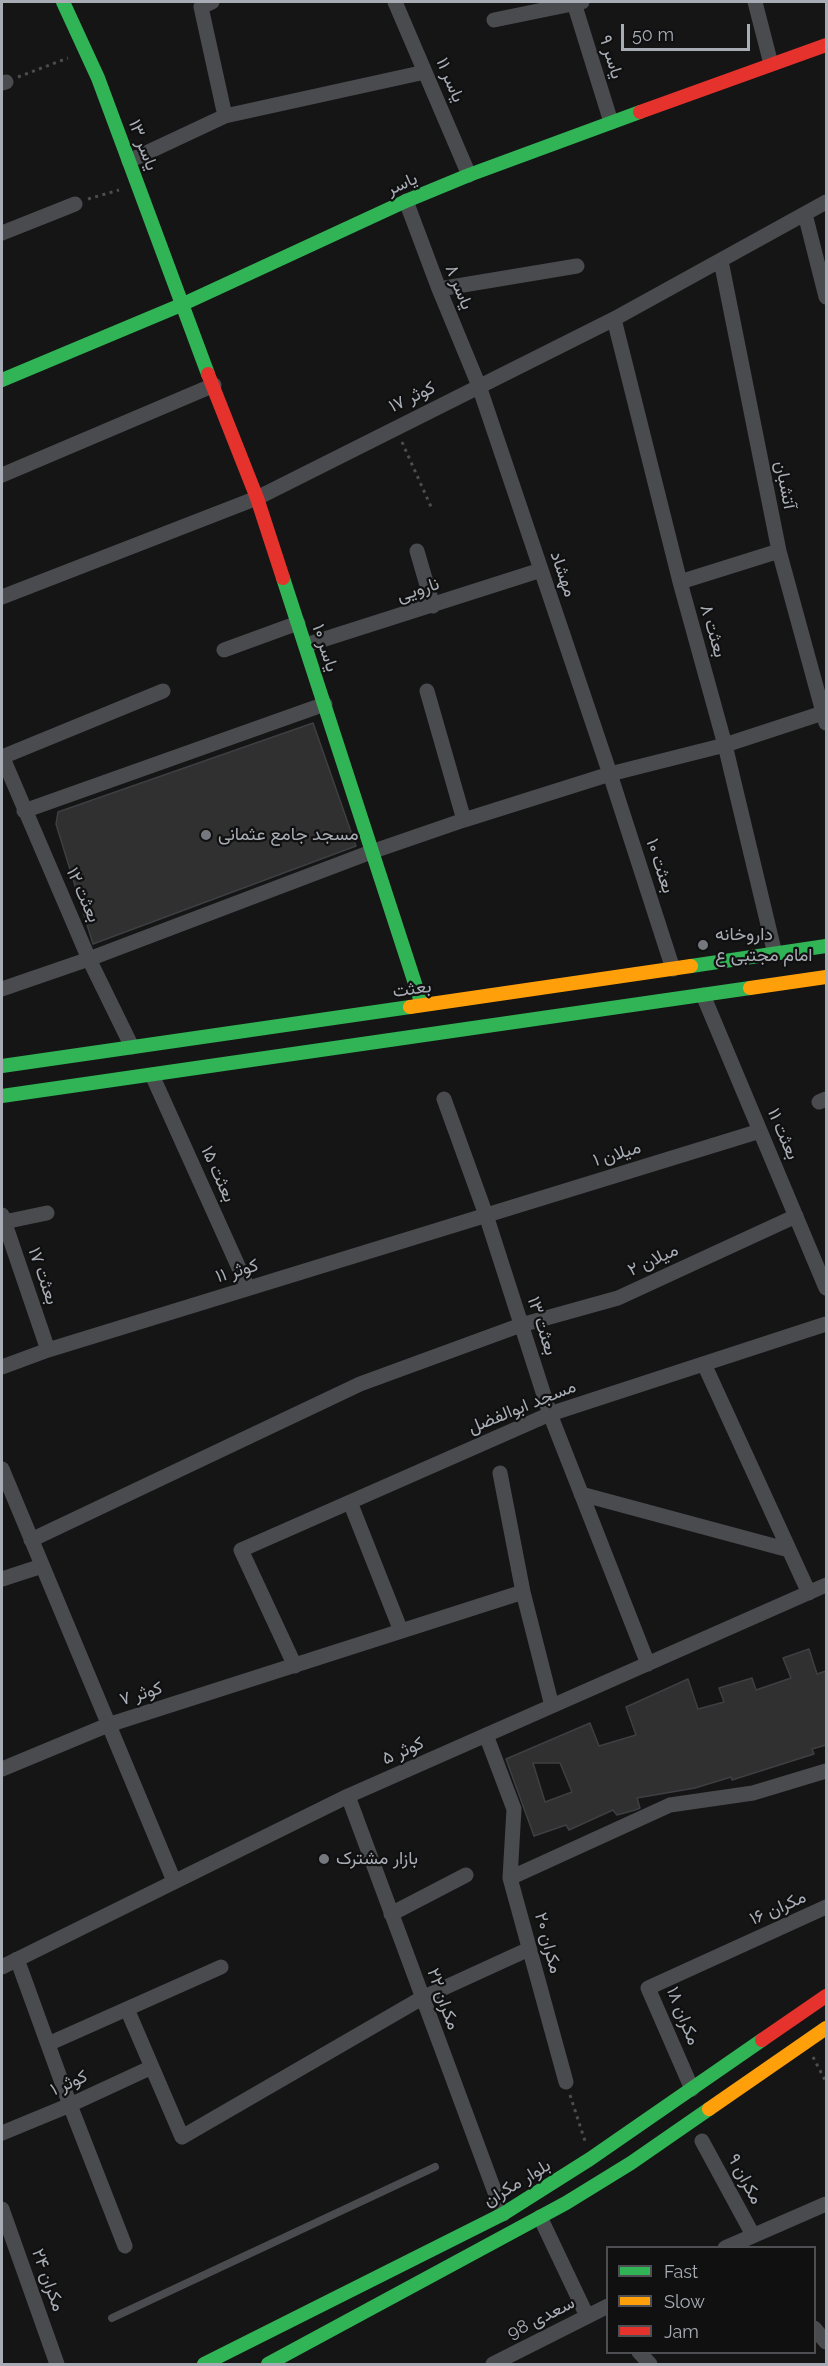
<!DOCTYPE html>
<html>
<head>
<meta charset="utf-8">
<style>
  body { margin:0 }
  #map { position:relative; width:828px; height:2366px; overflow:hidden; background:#151516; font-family:Raleway,sans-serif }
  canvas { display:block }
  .frame { position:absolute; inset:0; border:3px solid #a8adb5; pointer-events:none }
  .legend { position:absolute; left:606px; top:2246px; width:210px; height:108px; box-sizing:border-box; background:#101011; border:2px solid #4d4f53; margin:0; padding:8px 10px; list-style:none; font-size:18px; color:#a8adb5 }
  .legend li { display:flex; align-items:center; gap:12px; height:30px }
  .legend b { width:30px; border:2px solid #4d4f53 }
  .scale { position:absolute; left:621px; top:24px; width:129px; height:27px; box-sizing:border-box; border:3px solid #a8adb5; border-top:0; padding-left:8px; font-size:18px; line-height:21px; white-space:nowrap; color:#a8adb5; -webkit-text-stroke:4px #101011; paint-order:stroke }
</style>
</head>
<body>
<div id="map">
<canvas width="828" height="2366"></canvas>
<div class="frame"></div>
<ul class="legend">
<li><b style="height:8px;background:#30b455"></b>Fast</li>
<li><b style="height:8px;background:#ff9f0a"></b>Slow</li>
<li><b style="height:8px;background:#e5322d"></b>Jam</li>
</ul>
<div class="scale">50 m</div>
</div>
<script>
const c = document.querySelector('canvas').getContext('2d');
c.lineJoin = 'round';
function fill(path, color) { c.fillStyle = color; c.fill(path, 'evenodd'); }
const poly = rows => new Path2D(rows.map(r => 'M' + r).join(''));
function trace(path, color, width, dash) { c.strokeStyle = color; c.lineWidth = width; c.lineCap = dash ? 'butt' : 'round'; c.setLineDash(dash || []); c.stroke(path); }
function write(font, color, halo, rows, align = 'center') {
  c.font = font + ' Raleway,Vazirmatn,sans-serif'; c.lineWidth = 4.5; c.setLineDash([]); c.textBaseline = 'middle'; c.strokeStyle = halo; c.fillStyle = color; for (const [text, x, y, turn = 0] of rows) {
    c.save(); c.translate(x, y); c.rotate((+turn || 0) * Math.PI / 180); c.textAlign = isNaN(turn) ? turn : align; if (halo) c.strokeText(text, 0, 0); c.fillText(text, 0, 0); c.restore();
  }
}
const building = poly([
  [313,723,356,846,93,944,56,824,58,812,313,723],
  [809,1649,817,1674,826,1671,826,1745,812,1749,814,1754,732,1780,731,1777,695,1788,637,1798,640,1808,635,1810,617,1815,613,1810,569,1830,566,1825,534,1836,506,1759,590,1723,599,1746,636,1735,626,1707,688,1679,698,1709,724,1702,719,1688,752,1678,756,1690,791,1678,783,1658,809,1649],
  [533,1763,560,1763,572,1792,545,1802,533,1763]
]);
const path = poly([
  [18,77,68,58],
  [88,199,119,190],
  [402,442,432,509],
  [813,2057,826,2082],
  [570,2095,585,2141]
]);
const lane = poly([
  [112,2318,435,2167]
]);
const street = poly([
  [212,2,201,7,225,116],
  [395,2,469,175],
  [755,2,771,64],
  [574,3,611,122],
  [494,20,582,2],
  [2,83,6,82],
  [129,161,225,116,425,72],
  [406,201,439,289,479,386,610,774,673,969],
  [805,214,826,297],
  [2,233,75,204],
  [721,261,779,551,826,723],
  [439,289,577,266],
  [614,319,680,582,725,745,775,954],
  [2,475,214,385],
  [417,551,433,606],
  [680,582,779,551],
  [2,597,257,498,614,319,826,202],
  [306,645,541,570],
  [224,650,298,623],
  [427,691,464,820],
  [2,756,89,959,132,1047],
  [2,757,163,691],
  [24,811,325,704],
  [2,989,89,959,371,852,464,820,610,774,725,745,826,712],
  [703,995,826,1288],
  [152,1075,248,1288],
  [444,1099,486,1215,550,1414,648,1664],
  [819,1102,826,1099],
  [2,1215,48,1350],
  [4,1222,47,1213],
  [704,1364,809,1593],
  [2,1367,48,1350,760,1131],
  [2,1469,174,1881],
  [500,1473,523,1592,552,1706],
  [581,1494,789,1550],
  [350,1502,401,1631],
  [31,1540,360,1384,521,1325,618,1298,796,1216],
  [2,1579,42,1566],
  [295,1666,241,1550,550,1414,826,1324],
  [486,1735,514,1809,510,1878,566,2082],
  [2,1769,108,1725,523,1592],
  [348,1796,503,2214],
  [510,1878,670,1805,753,1793,826,1771],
  [391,1914,466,1875],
  [17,1959,70,2105,125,2246],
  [2,1967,348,1796,826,1585],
  [127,2009,182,2137,422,1998,529,1949],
  [48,2044,221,1967],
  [692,2089,648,1988,826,1907],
  [2,2133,70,2105,152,2067],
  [702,2141,753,2235],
  [2,2209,57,2364],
  [540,2217,587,2316],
  [725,2248,826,2204],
  [814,2328,826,2342],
  [639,2352,650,2364],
  [493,2364,608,2306]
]);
const fast = poly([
  [63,2,98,78,208,374],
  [2,380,181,305,406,201,469,175,640,112],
  [283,578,422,1005],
  [691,966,826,946],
  [2,1066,410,1007],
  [2,1096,750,988],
  [204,2364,503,2214,590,2159,762,2040],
  [268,2364,566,2203,631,2163,709,2109]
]);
const slow = poly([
  [750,988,826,977],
  [410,1007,691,966],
  [709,2109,826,2028]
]);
const jam = poly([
  [640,112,826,45],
  [208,374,257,498,283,578],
  [762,2040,826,1996]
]);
const markers = [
  [206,835,6,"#75787d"],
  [703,945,6,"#75787d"],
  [324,1859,6,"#75787d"]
];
const streetNames = [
  ["یاسر ۹",611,57,73],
  ["یاسر ۱۱",450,80,67],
  ["یاسر ۱۳",143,145,69],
  ["یاسر",402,184,-24],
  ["یاسر ۸",459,287,68],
  ["کوثر ۱۷",412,397,-26],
  ["آتشبان",785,485,79],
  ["مهشاد",563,574,71],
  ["نارویی",418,590,-18],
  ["بعثت ۸",713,631,74],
  ["یاسر ۱۰",325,648,72],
  ["بعثت ۱۰",660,866,72],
  ["بعثت ۱۲",83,895,66],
  ["بعثت",412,989,-8],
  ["بعثت ۱۱",783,1134,67],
  ["میلان ۱",617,1154,-17],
  ["بعثت ۱۵",218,1174,66],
  ["میلان ۲",653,1260,-25],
  ["کوثر ۱۱",237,1271,-17],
  ["بعثت ۱۷",43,1276,71],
  ["بعثت ۱۳",542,1326,72],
  ["مسجد ابوالفضل",522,1407,-22],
  ["کوثر ۷",141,1694,-17],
  ["کوثر ۵",403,1751,-24],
  ["مکران ۱۶",778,1908,-24],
  ["مکران ۲۰",548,1943,75],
  ["مکران ۲۲",443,1999,70],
  ["مکران ۱۸",683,2016,68],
  ["کوثر ۱",69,2083,-24],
  ["مکران ۹",745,2179,62],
  ["بلوار مکران",517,2183,-31],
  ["مکران ۲۴",48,2280,70],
  ["سعدی 98",541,2318,-27]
];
const poiNames = [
  ["مسجد جامع عثمانی",218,835],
  ["داروخانه",715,935],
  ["امام مجتبی ع",715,956],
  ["بازار مشترک",336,1859]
];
fill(building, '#303031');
trace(building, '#3e3f42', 1.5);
trace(path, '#4b4d4f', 3, [3, 4.5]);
trace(lane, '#4a4b4e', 8);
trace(street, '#4a4b4e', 15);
trace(fast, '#30b455', 14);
trace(slow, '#ff9f0a', 14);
trace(jam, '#e5322d', 14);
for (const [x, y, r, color] of markers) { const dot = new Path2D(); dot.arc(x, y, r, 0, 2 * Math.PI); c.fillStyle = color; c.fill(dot); trace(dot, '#101011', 2); }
write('18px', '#a8adb5', '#101011', streetNames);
write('18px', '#a8adb5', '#101011', poiNames, 'left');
</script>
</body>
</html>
